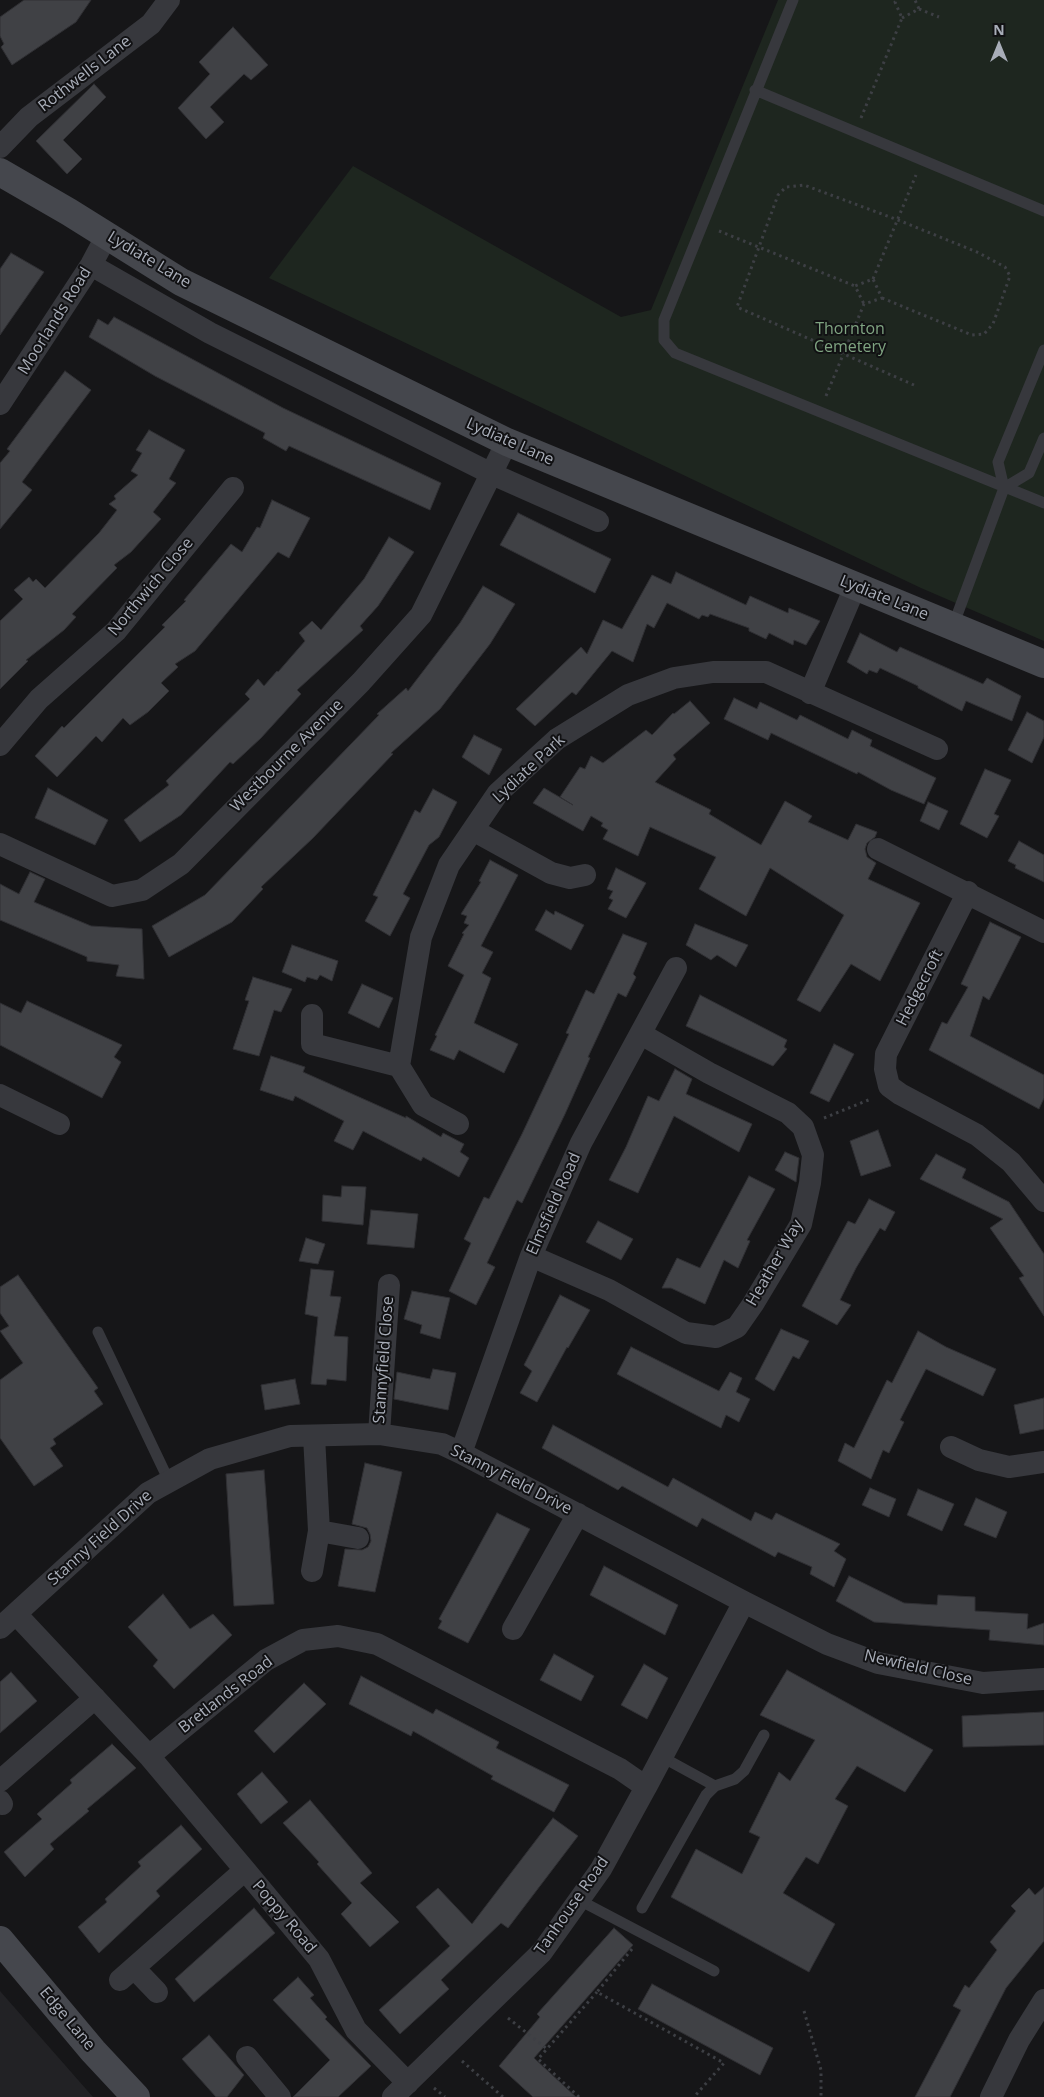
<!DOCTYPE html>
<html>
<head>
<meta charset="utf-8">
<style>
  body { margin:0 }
  #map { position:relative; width:1044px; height:2097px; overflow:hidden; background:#161618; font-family:"Open Sans",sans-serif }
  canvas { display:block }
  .north { position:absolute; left:974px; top:20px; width:50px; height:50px; -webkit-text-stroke:4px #111113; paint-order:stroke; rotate:0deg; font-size:14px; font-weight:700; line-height:20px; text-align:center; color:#a8adb8 }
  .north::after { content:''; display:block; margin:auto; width:18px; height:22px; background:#a8adb8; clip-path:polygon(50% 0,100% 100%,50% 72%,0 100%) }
</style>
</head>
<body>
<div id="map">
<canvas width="1044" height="2097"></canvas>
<div class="north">N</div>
</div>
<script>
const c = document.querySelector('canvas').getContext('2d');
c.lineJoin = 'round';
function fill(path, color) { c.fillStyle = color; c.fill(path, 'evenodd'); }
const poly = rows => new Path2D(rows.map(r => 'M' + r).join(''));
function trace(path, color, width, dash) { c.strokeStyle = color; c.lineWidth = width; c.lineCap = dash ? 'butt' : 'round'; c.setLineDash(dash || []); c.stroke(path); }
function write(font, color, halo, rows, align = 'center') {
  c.font = font + ' "Open Sans",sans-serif'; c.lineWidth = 4; c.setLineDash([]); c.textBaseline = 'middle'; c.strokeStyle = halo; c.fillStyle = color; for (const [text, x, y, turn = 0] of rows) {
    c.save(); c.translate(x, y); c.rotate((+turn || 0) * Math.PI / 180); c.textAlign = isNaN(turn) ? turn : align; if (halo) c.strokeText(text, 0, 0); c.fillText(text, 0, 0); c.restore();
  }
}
const built = poly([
  [0,1991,93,2097,0,2097]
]);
const green = poly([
  [778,0,1044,0,1044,641,921,588,269,278,353,166,621,317,651,310]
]);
const building = poly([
  [24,0,91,0,76,22,12,65,1,47,4,44,0,36,0,17,24,0],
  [233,27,268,65,251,80,244,74,210,107,224,122,206,139,178,108,210,74,199,62,233,27],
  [94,84,106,97,63,140,82,159,67,174,36,141,94,84],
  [11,253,44,272,0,335,0,269,11,253],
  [114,317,283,408,441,483,430,510,289,446,286,451,263,438,265,433,155,376,89,337,98,319,108,325,114,317],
  [65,371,91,390,22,482,32,490,0,529,0,463,10,451,7,449,65,371],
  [149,430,185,450,169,479,176,483,153,512,161,519,131,552,114,565,117,568,72,614,76,617,64,630,26,660,28,661,0,689,0,621,23,599,14,590,29,577,33,582,36,579,45,588,99,533,117,510,109,504,116,499,114,496,138,475,131,471,142,453,136,450,149,430],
  [272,500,310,518,289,558,278,552,195,651,175,664,178,667,161,683,169,691,148,712,130,725,123,718,102,742,96,736,57,777,35,756,62,726,64,728,165,627,162,625,186,601,184,600,231,544,242,552,257,527,260,528,272,500],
  [518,513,611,559,595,593,500,545,518,513],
  [389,537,414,552,378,606,360,626,363,630,297,690,301,694,261,738,233,764,230,762,181,815,140,842,124,820,169,785,166,781,250,699,245,694,258,679,264,686,277,671,278,672,305,641,299,633,312,621,321,630,364,579,389,537],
  [676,572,746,605,750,596,788,613,789,608,820,621,806,645,794,640,793,645,769,633,766,639,749,631,749,628,710,614,708,617,702,615,699,619,667,603,654,628,647,624,633,662,612,651,576,695,572,692,535,726,516,709,581,647,587,654,603,620,622,629,652,575,671,584,676,572],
  [483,586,515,604,490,644,440,709,391,753,393,754,313,838,261,887,263,889,232,922,169,957,152,926,205,895,379,715,377,714,406,688,408,691,460,623,483,586],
  [860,633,897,652,900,647,983,684,987,678,1021,696,1012,721,966,701,962,711,918,688,918,686,880,668,877,673,869,670,867,674,847,662,860,633],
  [734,698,757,709,760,702,797,720,800,715,848,739,852,730,872,740,870,746,936,778,924,804,891,790,858,772,857,774,771,733,768,740,724,719,734,698],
  [690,701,710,723,673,755,676,759,655,782,711,810,709,814,761,845,785,801,812,816,808,822,848,840,856,824,877,832,875,837,867,843,865,849,867,857,876,863,868,879,920,903,880,981,851,964,820,1012,797,1000,844,915,770,868,746,916,699,889,716,857,650,827,638,856,603,839,608,830,601,826,603,823,591,816,583,831,533,803,544,788,573,805,560,797,580,767,585,769,591,756,603,763,646,730,652,735,673,713,674,714,690,701],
  [1027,712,1044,721,1044,737,1032,763,1008,750,1027,712],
  [474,735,502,749,489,775,462,757,474,735],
  [985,769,1011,780,994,814,999,816,987,838,960,824,985,769],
  [48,788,108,820,95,845,35,818,48,788],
  [433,789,457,802,439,837,429,845,403,894,410,898,390,936,365,921,378,897,373,895,415,810,420,813,433,789],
  [928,802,948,811,939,830,920,821,928,802],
  [1019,841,1044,855,1044,882,1015,868,1016,865,1008,861,1019,841],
  [490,860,518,875,481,946,493,952,482,973,491,978,474,1023,518,1044,504,1073,459,1050,454,1060,430,1050,437,1036,435,1035,464,975,448,966,464,934,462,933,469,925,464,923,467,916,461,914,481,882,479,881,490,860],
  [616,868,646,883,626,918,608,909,613,900,609,898,613,891,607,889,616,868],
  [30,872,45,879,34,902,91,926,142,929,144,979,116,976,119,965,87,961,87,957,0,920,0,884,19,894,30,872],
  [546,910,554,915,555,911,584,925,571,950,535,930,546,910],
  [990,922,1021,937,989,1000,983,996,970,1036,1044,1075,1044,1098,1039,1109,929,1050,942,1022,947,1024,968,987,961,984,990,922],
  [695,924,748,945,736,967,717,955,711,960,686,945,695,924],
  [623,934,647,943,633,974,636,977,626,997,618,993,588,1057,590,1058,565,1114,522,1203,517,1200,487,1263,495,1267,476,1305,449,1291,471,1243,464,1239,484,1197,489,1199,522,1134,569,1034,566,1033,586,990,594,994,623,934],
  [292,945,338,961,332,981,320,975,317,980,307,977,305,982,282,972,292,945],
  [253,977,292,989,281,1012,274,1010,259,1056,233,1049,249,1001,245,1000,253,977],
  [362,984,393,998,379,1028,348,1013,362,984],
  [700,995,787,1040,784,1047,787,1049,773,1066,686,1026,700,995],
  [27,1001,122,1045,114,1057,121,1062,102,1098,0,1045,0,1003,21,1013,27,1001],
  [834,1044,854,1054,829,1102,810,1093,834,1044],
  [271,1056,305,1067,303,1072,406,1118,406,1116,441,1137,443,1133,464,1144,460,1152,469,1158,459,1177,423,1157,421,1161,363,1131,353,1150,334,1141,344,1121,295,1096,293,1101,260,1090,271,1056],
  [675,1069,692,1079,686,1094,752,1124,739,1152,674,1116,638,1193,609,1180,626,1147,648,1096,659,1101,675,1069],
  [878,1130,891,1166,861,1176,850,1141,878,1130],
  [785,1152,799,1158,796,1182,775,1170,785,1152],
  [936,1154,966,1169,962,1178,1009,1202,1044,1254,1044,1316,1019,1278,1024,1276,990,1228,1003,1219,920,1179,936,1154],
  [749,1176,775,1189,747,1240,750,1241,738,1268,724,1260,705,1304,671,1288,662,1288,677,1258,700,1268,749,1176],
  [342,1186,366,1187,363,1225,322,1221,323,1195,341,1197,342,1186],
  [869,1199,895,1212,885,1231,880,1228,856,1268,840,1300,851,1305,837,1325,802,1306,848,1221,855,1224,869,1199],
  [371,1210,418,1214,414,1248,367,1244,371,1210],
  [598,1221,633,1239,621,1260,586,1242,598,1221],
  [306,1238,325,1244,318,1264,299,1261,306,1238],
  [311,1269,334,1271,330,1296,341,1297,334,1336,348,1337,346,1381,327,1379,326,1385,311,1384,318,1317,305,1314,311,1269],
  [18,1275,98,1388,94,1391,103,1404,53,1439,56,1444,50,1448,63,1466,34,1486,0,1438,0,1380,23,1363,0,1331,9,1326,0,1313,0,1287,18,1275],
  [412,1291,450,1298,440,1339,420,1333,422,1325,404,1319,412,1291],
  [560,1295,590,1310,568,1348,567,1347,537,1402,520,1393,532,1371,524,1365,560,1295],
  [781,1329,809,1341,799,1359,793,1356,774,1391,755,1379,781,1329],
  [918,1331,946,1347,996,1369,983,1396,926,1369,900,1420,904,1422,889,1453,883,1450,871,1479,838,1461,845,1443,854,1448,887,1380,892,1383,918,1331],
  [631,1347,719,1391,730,1372,742,1378,736,1392,750,1399,739,1422,726,1415,721,1428,617,1374,631,1347],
  [433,1369,456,1373,448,1410,394,1399,397,1372,430,1379,433,1369],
  [295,1379,300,1404,265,1410,261,1385,295,1379],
  [1044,1398,1044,1429,1020,1434,1014,1405,1044,1398],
  [553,1425,668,1487,673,1478,751,1521,755,1512,772,1520,776,1513,840,1544,834,1551,846,1559,834,1587,810,1574,812,1567,778,1552,775,1557,702,1518,697,1527,622,1486,618,1490,542,1448,553,1425],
  [365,1463,402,1472,375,1592,338,1586,345,1549,362,1550,368,1547,371,1541,370,1534,367,1528,352,1524,365,1463],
  [264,1470,274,1604,234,1606,226,1474,264,1470],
  [870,1488,896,1499,889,1517,862,1505,870,1488],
  [918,1489,954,1504,942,1531,907,1515,918,1489],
  [976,1498,1007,1512,996,1538,964,1525,976,1498],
  [497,1513,530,1529,468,1643,438,1628,442,1621,439,1619,497,1513],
  [604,1566,678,1605,665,1635,590,1595,604,1566],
  [849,1576,904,1603,937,1605,938,1595,975,1597,975,1611,1028,1614,1027,1629,1044,1623,1044,1645,989,1640,990,1630,874,1622,836,1601,849,1576],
  [163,1594,190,1629,213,1614,232,1635,174,1689,153,1666,158,1660,128,1627,163,1594],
  [554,1654,594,1676,581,1701,540,1680,554,1654],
  [644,1664,668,1678,647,1719,621,1705,644,1664],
  [787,1670,933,1750,905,1792,857,1766,835,1799,848,1806,818,1864,806,1857,783,1893,835,1924,809,1972,671,1897,696,1849,742,1874,760,1837,749,1832,779,1772,790,1781,815,1740,760,1715,787,1670],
  [11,1672,37,1701,0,1733,0,1682,11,1672],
  [361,1676,433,1714,436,1709,499,1742,496,1748,569,1785,554,1812,491,1779,493,1776,413,1731,411,1736,349,1704,361,1676],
  [304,1683,326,1704,274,1753,254,1731,304,1683],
  [1044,1712,1044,1745,963,1747,962,1716,1044,1712],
  [112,1744,136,1768,87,1809,89,1811,50,1844,54,1849,25,1877,4,1852,42,1819,37,1814,72,1783,70,1780,112,1744],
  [262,1772,288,1802,261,1824,237,1794,262,1772],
  [310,1800,372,1873,360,1883,399,1922,370,1947,341,1914,352,1903,317,1864,319,1862,283,1823,310,1800],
  [553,1818,578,1836,508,1928,501,1923,441,1980,449,1989,400,2034,379,2010,450,1946,416,1907,438,1888,472,1924,553,1818],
  [181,1825,202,1849,156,1891,160,1896,99,1953,78,1927,107,1902,105,1899,141,1866,138,1862,181,1825],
  [1044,1887,1044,1941,1006,1988,950,2097,915,2097,961,2010,953,2006,965,1985,969,1988,997,1950,990,1942,1016,1911,1011,1906,1029,1888,1035,1895,1044,1887],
  [254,1908,275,1933,194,2002,175,1979,254,1908],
  [614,1928,633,1945,534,2058,576,2097,533,2097,499,2066,540,2017,537,2014,614,1928],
  [298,1977,314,1995,310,1998,327,2017,325,2019,371,2066,338,2097,293,2097,330,2060,273,2000,298,1977],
  [652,1984,773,2048,760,2075,638,2009,652,1984],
  [209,2035,244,2075,227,2097,216,2097,182,2059,209,2035]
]);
const path = poly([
  [919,9,939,17],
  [902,18,919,9,915,0],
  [861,118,902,18,895,2,898,0],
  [719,231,855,286],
  [873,279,916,175],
  [882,298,972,335,984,334,993,324,1010,276,1005,267,977,252,898,220,804,185,786,187,778,195,737,307,914,385],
  [826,396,864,304,882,298,873,279,855,286,864,304],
  [824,1118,871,1099],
  [632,1949,597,1992,724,2063,694,2097],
  [804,2011,821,2070,821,2097],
  [508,2018,547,2049],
  [462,2061,503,2097],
  [434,2088,445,2097],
  [579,2097,538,2059,597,1992]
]);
const lane = poly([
  [793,0,664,320,664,340,675,353,1044,503],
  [755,90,1044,211],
  [1004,488,1029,473,1044,438],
  [953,626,1004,488,998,462,1044,350],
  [98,1332,169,1481],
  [662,1757,715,1786],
  [579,1900,714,1971],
  [642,1908,706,1795,715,1786,735,1779,744,1771,764,1735]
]);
const street = poly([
  [0,147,29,117,151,24,169,0],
  [91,265,210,333,492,474,598,521],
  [0,404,91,265,107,235],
  [810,693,855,587],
  [0,745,39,699,116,631,233,488],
  [473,830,551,873,570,878,585,875],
  [0,844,112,896,142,890,181,864,361,682,421,615,507,442],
  [878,849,1044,932],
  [968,892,886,1054,885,1069,889,1086,900,1094,977,1135,1011,1162,1044,1201],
  [312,1015,312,1044,399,1066,421,937,449,865,498,793,557,739,628,695,674,678,713,672,766,672,937,749],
  [399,1066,423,1105,458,1124],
  [0,1095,59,1124],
  [531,1256,609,1290,686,1333,716,1337,737,1327,753,1304,801,1224,810,1183,813,1155,803,1127,788,1113,709,1073,641,1034],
  [379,1434,389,1285],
  [951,1447,979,1460,1009,1467,1044,1462],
  [461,1453,531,1256,581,1143,676,968],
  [319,1531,358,1538],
  [312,1571,319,1531,314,1436],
  [16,1614,149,1756,245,1870,319,1959,356,2030,408,2083],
  [0,1628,148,1493,210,1459,290,1436,379,1434,442,1444,461,1453,744,1602,827,1644,878,1663,983,1683,1044,1679],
  [513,1629,578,1514],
  [149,1756,266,1660,303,1640,338,1636,377,1644,620,1769,646,1787,601,1869,542,1952,393,2097],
  [0,1781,95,1698],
  [646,1787,744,1602],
  [0,1801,2,1804],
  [134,1968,157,1992],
  [120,1980,245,1870],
  [247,2057,280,2097],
  [991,2097,1019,2040,1044,2000]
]);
const secondary = poly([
  [0,172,69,212,181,282,507,442,1044,664],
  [0,1940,93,2051,136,2097]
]);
const streetNames = [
  ["Rothwells Lane",85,74,-38],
  ["Lydiate Lane",149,260,31],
  ["Moorlands Road",55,321,-58],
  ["Lydiate Lane",510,442,24],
  ["Northwich Close",151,587,-50],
  ["Lydiate Lane",884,598,22],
  ["Westbourne Avenue",287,756,-45],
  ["Lydiate Park",529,769,-43],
  ["Hedgecroft",920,988,-63],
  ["Elmsfield Road",554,1204,-66],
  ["Heather Way",775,1263,-60],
  ["Stannyfield Close",384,1360,-86],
  ["Stanny Field Drive",511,1480,27],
  ["Stanny Field Drive",100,1538,-42],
  ["Newfield Close",918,1668,13],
  ["Bretlands Road",226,1695,-38],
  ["Tanhouse Road",572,1906,-55],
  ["Poppy Road",284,1917,50],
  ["Edge Lane",67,2019,50]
];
const parkNames = [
  ["Thornton",850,329],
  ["Cemetery",850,347]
];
fill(built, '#222225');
fill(green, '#1e261f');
fill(building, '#404145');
trace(building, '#303034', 1);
trace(path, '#3d3f44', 3, [2.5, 4]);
trace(lane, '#37383d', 11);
trace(street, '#37383d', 22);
trace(secondary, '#45474d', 28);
write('16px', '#a8adb8', '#111113', streetNames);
write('16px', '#7fa381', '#111113', parkNames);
</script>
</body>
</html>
